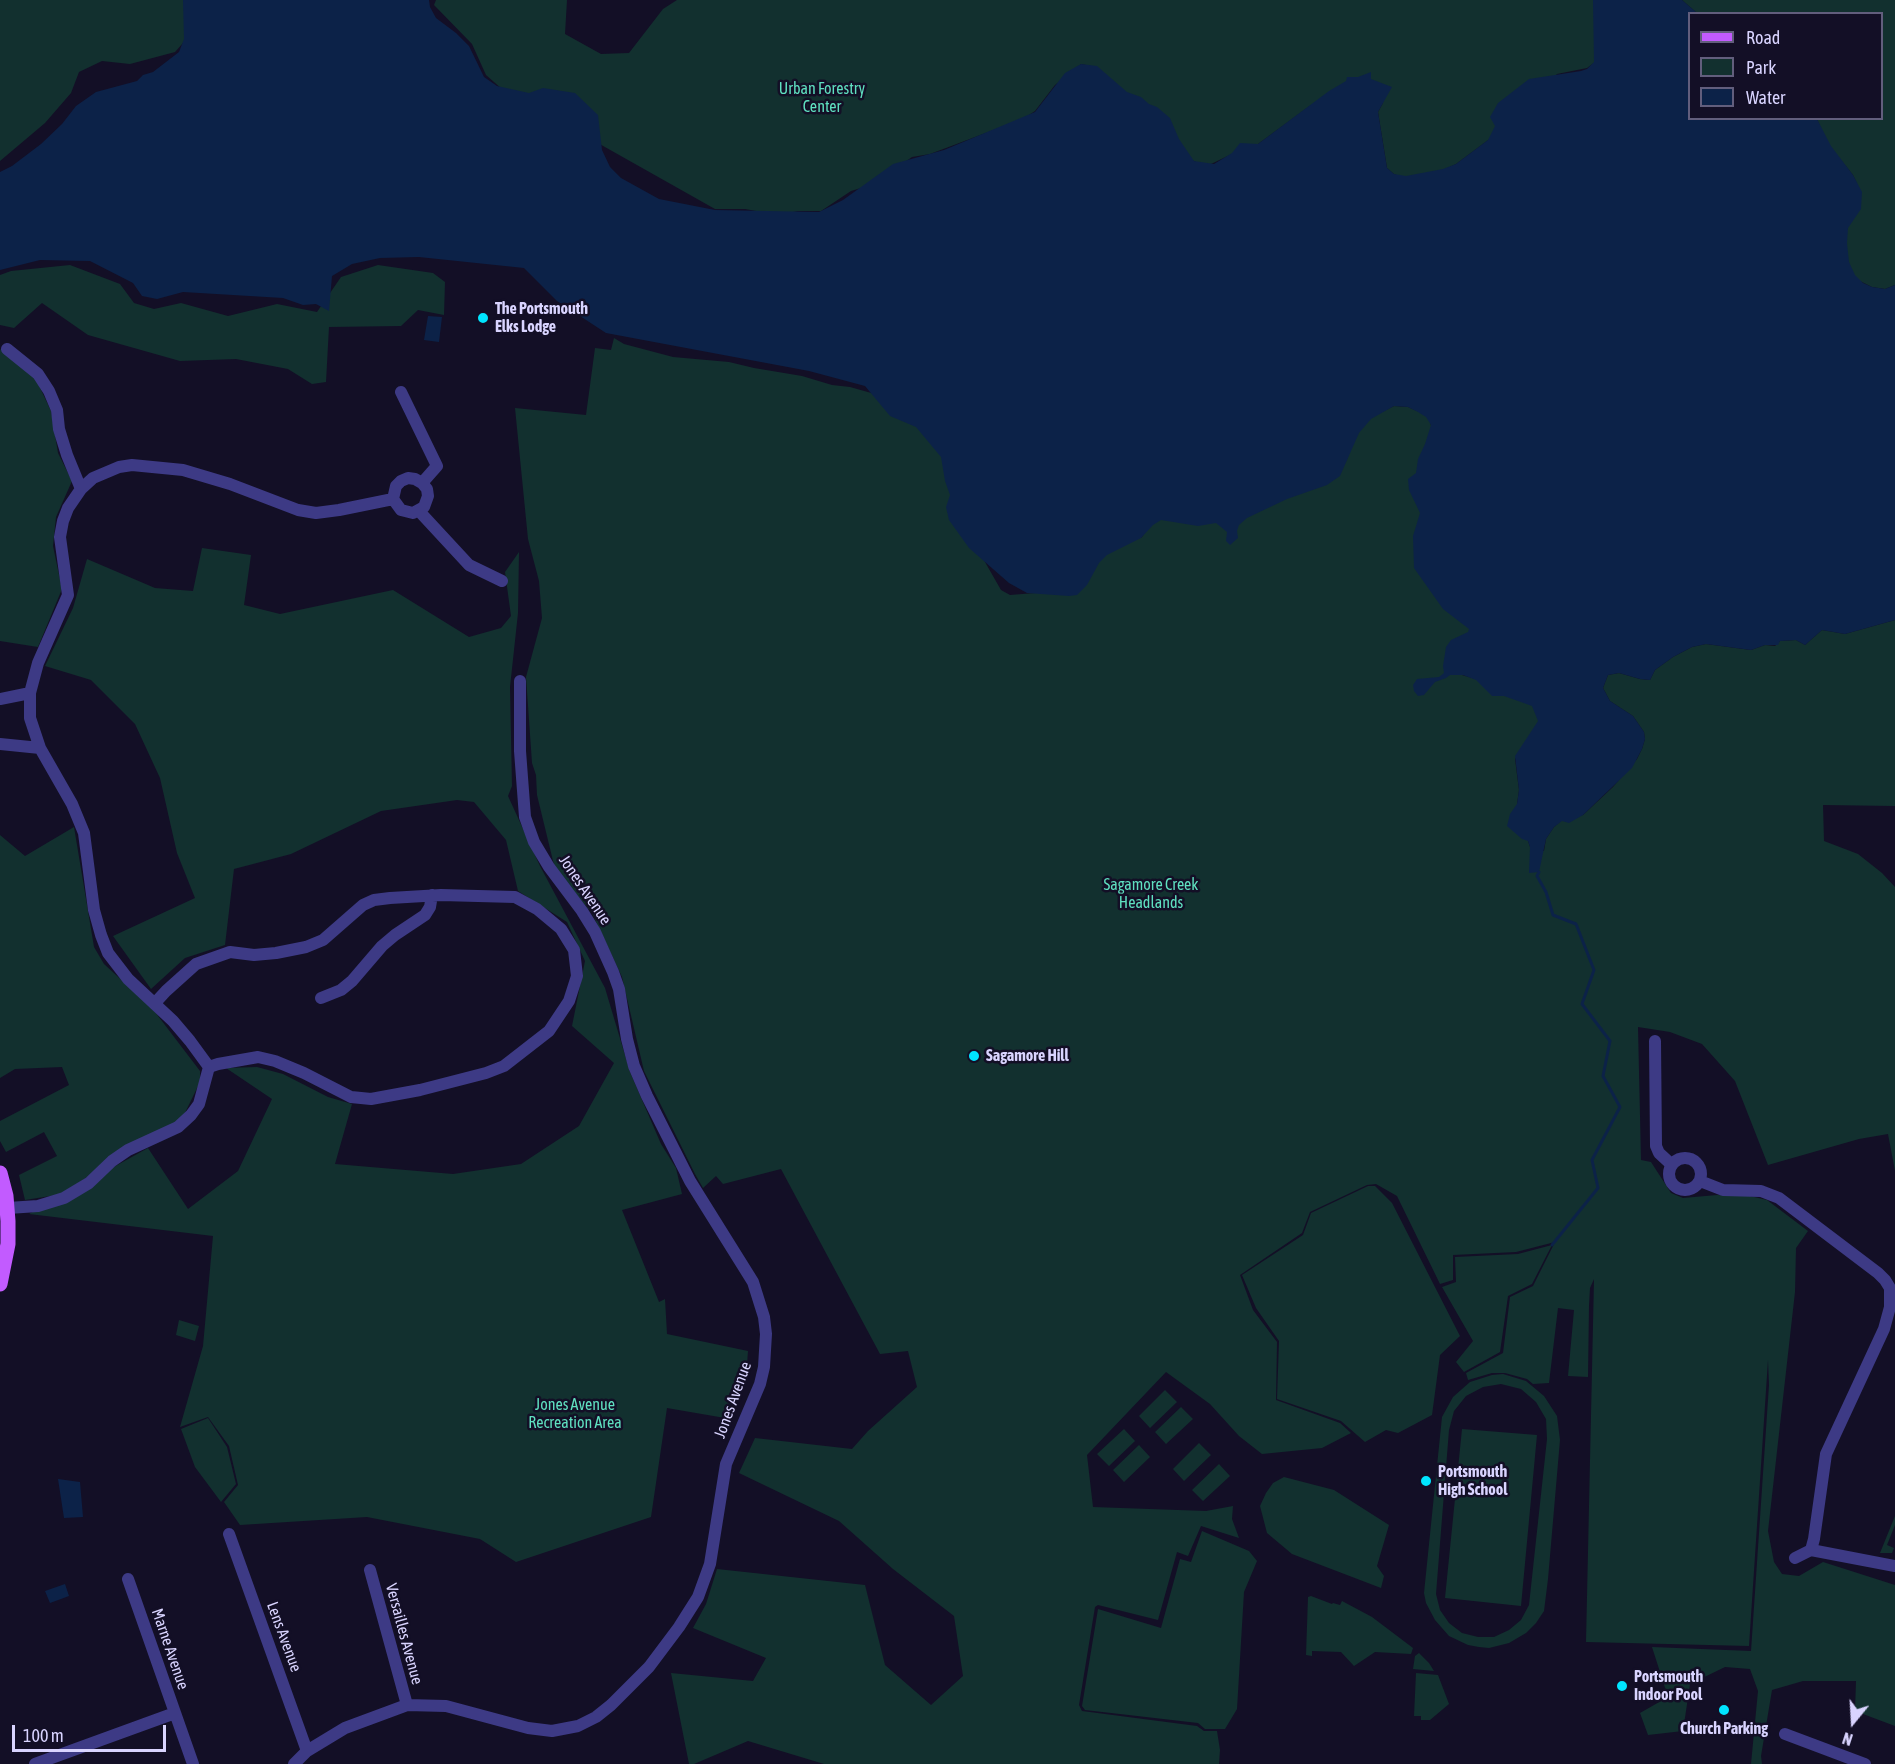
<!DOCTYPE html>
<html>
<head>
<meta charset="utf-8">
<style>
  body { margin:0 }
  #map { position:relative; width:1895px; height:1764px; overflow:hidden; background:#130f26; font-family:"Asap Condensed",sans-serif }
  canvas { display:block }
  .legend { position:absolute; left:1688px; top:12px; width:195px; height:108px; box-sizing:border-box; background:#130f26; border:2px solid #625e7d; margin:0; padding:8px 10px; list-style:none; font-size:18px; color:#d9d4ff }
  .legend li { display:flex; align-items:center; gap:12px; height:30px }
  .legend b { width:30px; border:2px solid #625e7d }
  .north { position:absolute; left:1823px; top:1692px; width:60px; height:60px; -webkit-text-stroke:4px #130f26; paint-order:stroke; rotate:198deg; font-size:16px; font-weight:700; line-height:24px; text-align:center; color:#d9d4ff }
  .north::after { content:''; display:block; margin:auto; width:21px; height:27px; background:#d9d4ff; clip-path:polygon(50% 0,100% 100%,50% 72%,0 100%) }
  .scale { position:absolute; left:12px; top:1725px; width:154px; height:27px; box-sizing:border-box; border:3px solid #d9d4ff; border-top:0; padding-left:8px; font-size:18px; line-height:21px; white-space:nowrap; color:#d9d4ff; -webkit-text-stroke:4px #130f26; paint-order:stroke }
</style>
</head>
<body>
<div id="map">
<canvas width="1895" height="1764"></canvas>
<ul class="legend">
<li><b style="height:8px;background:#c25bff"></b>Road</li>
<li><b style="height:16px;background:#12302f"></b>Park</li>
<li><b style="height:16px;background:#0c2248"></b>Water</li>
</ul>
<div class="north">N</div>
<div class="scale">100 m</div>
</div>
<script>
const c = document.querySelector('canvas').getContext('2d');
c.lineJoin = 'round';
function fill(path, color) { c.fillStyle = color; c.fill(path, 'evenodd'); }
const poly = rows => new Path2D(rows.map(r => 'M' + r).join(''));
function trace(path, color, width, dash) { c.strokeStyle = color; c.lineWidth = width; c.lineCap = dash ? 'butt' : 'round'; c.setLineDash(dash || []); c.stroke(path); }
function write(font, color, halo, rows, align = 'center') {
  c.font = font + ' "Asap Condensed",sans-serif'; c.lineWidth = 5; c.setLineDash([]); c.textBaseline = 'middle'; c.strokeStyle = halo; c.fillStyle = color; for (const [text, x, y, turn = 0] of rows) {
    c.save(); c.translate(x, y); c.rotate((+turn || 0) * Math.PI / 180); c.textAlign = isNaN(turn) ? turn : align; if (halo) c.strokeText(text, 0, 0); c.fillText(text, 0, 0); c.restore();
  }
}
const green = poly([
  [0,0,197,0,191,34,175,52,130,64,102,61,79,72,71,93,45,123,0,161],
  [436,0,567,0,565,34,601,54,629,53,663,9,677,0,1610,0,1599,59,1587,68,1557,74,1503,129,1456,164,1416,183,1394,174,1387,168,1378,112,1383,103,1311,105,1258,144,1244,144,1234,153,1211,164,1203,165,1189,159,1137,102,1091,66,1081,64,1055,85,1035,111,1023,119,930,154,912,157,874,184,851,191,821,211,798,211,778,215,745,209,715,209,502,89,486,75,472,44,434,5],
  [1682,0,1895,0,1895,285,1885,289,1872,287,1854,278,1844,269,1846,230,1858,186,1853,175,1827,143,1817,119,1882,118,1882,14,1697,13],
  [70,265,120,284,134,303,154,309,181,303,228,316,277,304,317,312,341,277,378,265,433,273,445,282,444,315,418,310,401,326,329,327,326,382,312,384,288,369,236,359,180,361,88,335,42,303,14,328,0,325,0,275,11,271],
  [614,338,624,344,673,357,729,362,754,368,802,376,832,385,850,387,889,398,926,419,985,562,1001,590,1010,595,1035,593,1098,563,1108,552,1142,537,1152,522,1394,406,1408,407,1424,414,1429,417,1478,620,1455,673,1524,693,1544,718,1515,759,1519,790,1517,804,1528,841,1530,847,1544,851,1546,839,1554,827,1562,820,1583,815,1613,787,1637,759,1642,749,1645,739,1644,732,1633,716,1610,701,1603,688,1608,675,1619,673,1640,679,1650,680,1655,670,1673,657,1692,647,1706,644,1751,650,1765,645,1775,646,1780,641,1796,640,1805,645,1822,630,1845,634,1895,620,1895,806,1823,805,1824,841,1858,854,1882,873,1895,887,1895,1171,1888,1134,1859,1139,1768,1165,1735,1081,1702,1044,1670,1032,1638,1027,1641,1160,1651,1162,1671,1193,1683,1198,1717,1195,1750,1196,1767,1200,1808,1231,1796,1248,1795,1292,1768,1531,1774,1562,1782,1574,1799,1576,1823,1562,1895,1585,1895,1726,1855,1711,1856,1681,1803,1681,1772,1690,1761,1756,1762,1764,1751,1764,1758,1691,1750,1669,1725,1667,1690,1684,1683,1731,1648,1735,1640,1713,1668,1697,1652,1647,1751,1651,1769,1385,1768,1360,1749,1646,1586,1642,1594,1279,1590,1288,1589,1306,1588,1377,1568,1376,1574,1310,1558,1308,1549,1383,1533,1384,1527,1379,1505,1373,1492,1373,1468,1380,1466,1373,1503,1353,1510,1297,1533,1286,1555,1242,1516,1252,1453,1255,1453,1280,1440,1284,1397,1196,1376,1184,1367,1185,1310,1212,1302,1233,1240,1275,1253,1310,1277,1342,1276,1400,1340,1423,1351,1433,1322,1448,1262,1454,1239,1436,1210,1404,1166,1372,1087,1455,1093,1507,1206,1511,1233,1506,1232,1519,1239,1538,1201,1526,1188,1556,1177,1552,1158,1620,1098,1605,1095,1607,1079,1705,1082,1711,1197,1726,1204,1731,1217,1731,1220,1750,1219,1764,824,1764,748,1741,694,1764,689,1764,671,1673,753,1681,766,1658,693,1628,706,1604,717,1569,865,1585,885,1665,931,1705,963,1676,954,1616,893,1569,839,1521,739,1473,755,1438,852,1449,868,1431,917,1387,908,1351,880,1354,781,1169,723,1184,716,1176,703,1188,695,1174,644,1071,622,977,592,913,555,869,537,795,536,775,532,763,526,677,542,618,539,581,528,539,515,408,586,415,595,348,611,350],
  [0,349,35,377,51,411,58,453,72,481,56,517,53,546,62,589,38,647,0,641],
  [202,548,251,555,244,605,280,614,393,590,469,637,501,628,511,616,505,572,519,552,518,613,510,687,512,786,508,796,540,866,605,988,630,1072,661,1144,676,1168,682,1194,622,1210,659,1302,665,1299,667,1334,748,1351,747,1365,725,1418,667,1408,651,1517,516,1562,480,1539,367,1517,240,1525,224,1502,238,1485,229,1446,208,1417,180,1427,203,1346,213,1236,29,1214,148,1148,188,1209,238,1171,272,1099,226,1068,257,1067,283,1074,328,1097,352,1104,335,1164,453,1174,521,1164,579,1126,614,1063,572,1026,585,961,567,922,518,891,506,840,474,802,457,800,381,811,291,854,234,869,225,945,185,958,151,989,113,936,195,898,177,853,160,778,135,724,91,680,45,666,73,608,87,559,155,588,193,591],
  [74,827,94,947,104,964,152,1008,200,1071,200,1082,181,1121,97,1170,63,1194,25,1200,19,1175,57,1156,44,1132,6,1152,0,1141,0,1121,69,1085,62,1067,15,1069,0,1078,0,835,25,856],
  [1368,1186,1375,1186,1392,1203,1460,1336,1440,1355,1432,1415,1398,1433,1386,1430,1365,1442,1341,1421,1277,1399,1279,1341,1256,1308,1242,1275,1303,1235,1311,1213],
  [1552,1245,1532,1284,1508,1296,1500,1352,1464,1372,1456,1362,1473,1341,1442,1287,1456,1282,1455,1257,1518,1254],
  [179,1320,199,1326,195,1341,176,1335],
  [1503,1374,1526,1381,1544,1396,1557,1416,1560,1440,1548,1579,1544,1611,1536,1623,1526,1633,1509,1643,1489,1648,1479,1647,1468,1645,1449,1636,1435,1620,1426,1603,1424,1593,1442,1417,1453,1397,1470,1382,1492,1375],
  [1501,1384,1521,1389,1536,1402,1546,1419,1547,1439,1529,1605,1521,1620,1509,1630,1494,1637,1478,1637,1462,1633,1449,1623,1440,1610,1436,1594,1449,1430,1454,1411,1466,1396,1483,1387],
  [1165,1390,1177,1402,1150,1428,1139,1416],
  [1181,1407,1193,1419,1166,1444,1155,1432],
  [208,1418,227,1447,236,1484,221,1502,195,1467,181,1429],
  [1124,1429,1135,1441,1109,1466,1097,1454],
  [1462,1429,1537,1435,1521,1606,1445,1598],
  [1199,1443,1211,1455,1184,1481,1173,1469],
  [1139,1445,1150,1457,1124,1482,1113,1470],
  [1219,1464,1230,1476,1203,1501,1192,1490],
  [1284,1477,1334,1490,1389,1525,1377,1566,1384,1576,1381,1588,1292,1554,1267,1533,1260,1506,1266,1493,1273,1483],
  [1895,1516,1895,1525,1887,1545,1894,1548,1892,1553,1880,1553],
  [1202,1531,1249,1551,1257,1561,1244,1592,1237,1709,1225,1729,1205,1729,1198,1723,1085,1710,1082,1706,1098,1609,1161,1628,1180,1559,1191,1562],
  [1311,1596,1332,1604,1333,1603,1340,1605,1342,1601,1372,1617,1413,1648,1411,1654,1375,1652,1354,1666,1341,1652,1312,1651,1312,1656,1306,1655,1308,1597],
  [1419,1653,1429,1663,1434,1671,1413,1669,1415,1656],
  [1416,1673,1438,1675,1449,1704,1430,1720,1421,1720,1421,1716,1414,1716]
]);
const water = poly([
  [183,0,429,0,430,7,436,18,456,33,469,46,484,77,497,86,529,93,543,88,575,93,598,115,602,150,610,167,621,178,659,199,715,210,819,212,843,200,893,164,944,150,1035,112,1065,73,1081,64,1097,66,1127,92,1141,97,1149,104,1157,107,1170,118,1179,139,1194,161,1214,164,1232,153,1240,143,1258,144,1329,91,1346,81,1347,77,1358,77,1371,72,1371,79,1392,87,1378,112,1387,168,1394,174,1406,176,1443,169,1456,164,1488,140,1495,126,1490,117,1498,103,1529,79,1581,71,1587,69,1594,62,1593,0,1682,0,1697,13,1690,14,1690,118,1817,119,1831,146,1853,175,1862,192,1861,209,1848,228,1847,243,1849,262,1855,275,1863,283,1872,287,1885,289,1895,285,1895,620,1845,634,1822,630,1805,645,1796,640,1780,641,1778,645,1765,645,1751,650,1706,644,1692,647,1673,657,1655,670,1650,680,1640,679,1619,673,1608,675,1603,688,1610,701,1633,716,1644,732,1645,739,1642,749,1632,768,1583,815,1569,823,1562,821,1554,827,1546,839,1539,872,1529,873,1530,847,1528,841,1522,839,1507,826,1510,814,1517,804,1519,790,1515,756,1538,721,1532,706,1504,696,1492,696,1476,680,1463,675,1450,675,1446,678,1435,682,1424,695,1418,696,1414,691,1413,685,1417,679,1439,677,1444,673,1443,666,1446,647,1451,640,1468,632,1469,629,1443,609,1414,568,1413,536,1420,513,1409,490,1408,479,1416,473,1418,459,1425,444,1431,425,1426,417,1418,412,1408,407,1394,406,1371,419,1359,433,1340,476,1327,485,1287,499,1247,518,1239,525,1237,531,1238,538,1230,545,1226,541,1227,532,1216,523,1198,526,1161,520,1153,525,1141,538,1107,555,1099,563,1087,585,1077,595,1069,596,1027,593,1009,583,969,548,949,520,946,507,950,495,945,481,941,457,916,427,890,416,865,386,809,371,606,333,557,301,524,268,419,257,380,258,352,264,332,276,329,311,316,304,303,305,283,298,183,292,157,299,142,296,133,283,90,261,40,260,0,270,0,172,12,166,41,144,62,124,76,106,96,92,137,81,143,75,153,72,179,52,184,39],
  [428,316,442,317,439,342,424,340],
  [58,1479,80,1482,83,1517,64,1518],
  [65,1584,69,1596,50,1603,45,1591]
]);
const stream = poly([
  [1539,872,1537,876,1546,892,1553,915,1576,924,1594,970,1582,1004,1610,1041,1603,1076,1620,1107,1592,1160,1598,1188,1552,1245]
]);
const minor = poly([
  [7,349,38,374,49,391,57,410,59,429,67,455,81,489],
  [401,392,437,466,422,483],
  [419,511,469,565,502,581],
  [0,699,30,693],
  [0,744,40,748,72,804,84,833,94,910,101,935,108,953,128,979,173,1021,190,1041,209,1067,199,1104,191,1115,178,1127,128,1150,112,1161,89,1183,64,1198,38,1206,8,1208],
  [40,748,30,718,30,693,38,663,68,595,60,537,63,521,68,508,81,489,93,478,119,467,132,465,183,470,230,484,298,510,316,513,339,510,393,499,401,510,413,513,424,507,428,496,427,489,422,483,415,479,408,478,401,481,396,486,393,499],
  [321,998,341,990,352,981,382,946,395,935,425,915,430,907,432,895],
  [155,1003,166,991,196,964,230,952,254,955,276,953,306,947,323,940,363,905,374,900,390,898,441,895,515,897,537,909,561,929,574,950,577,976,569,1001,549,1031,504,1066,486,1073,420,1090,371,1099,351,1097,304,1073,275,1061,258,1057,218,1064,209,1067],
  [1655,1041,1656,1146,1659,1153,1672,1165],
  '1669 1174a16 16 0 1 1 32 0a16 16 0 1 1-32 0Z',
  [1700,1181,1723,1190,1761,1191,1779,1198,1878,1273,1885,1280,1890,1288,1890,1307,1884,1329,1826,1454,1814,1539,1811,1550],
  [229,1534,307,1751],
  [1795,1558,1811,1550,1895,1566],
  [370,1570,407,1705],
  [128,1579,193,1764],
  [1785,1734,1865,1764],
  [35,1764,175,1713],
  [294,1764,307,1751,345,1728,407,1705,446,1706,528,1728,552,1731,578,1726,596,1717,611,1705,649,1667,679,1627,698,1597,710,1564,726,1464,760,1384,764,1367,766,1334,764,1317,753,1282,690,1181,647,1096,634,1066,627,1039,619,989,613,972,595,932,582,911,549,867,534,842,525,817,520,751,520,681]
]);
const major = poly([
  [0,1173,6,1196,8,1221,8,1244,0,1284]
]);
const markers = [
  [483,318,6,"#00e5ff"],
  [974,1056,6,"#00e5ff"],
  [1426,1481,6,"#00e5ff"],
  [1622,1686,6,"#00e5ff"],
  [1724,1710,6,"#00e5ff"]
];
const parkNames = [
  ["Urban Forestry",822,89],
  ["Center",822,107],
  ["Sagamore Creek",1151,885],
  ["Headlands",1151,903],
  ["Jones Avenue",575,1405],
  ["Recreation Area",575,1423]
];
const poiNames = [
  ["The Portsmouth",495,309],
  ["Elks Lodge",495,327],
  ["Sagamore Hill",986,1056],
  ["Portsmouth",1438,1472],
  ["High School",1438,1490],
  ["Portsmouth",1634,1677],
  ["Indoor Pool",1634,1695],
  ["Church Parking",1724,1729,"center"]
];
const streetNames = [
  ["Jones Avenue",585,890,56],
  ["Jones Avenue",733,1400,-70],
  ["Versailles Avenue",404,1634,75],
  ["Lens Avenue",284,1637,70],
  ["Marne Avenue",170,1649,71]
];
fill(green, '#12302f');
fill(water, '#0c2248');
trace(stream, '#0c2248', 3);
trace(minor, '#3d3a85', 12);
trace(major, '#c25bff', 15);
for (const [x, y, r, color] of markers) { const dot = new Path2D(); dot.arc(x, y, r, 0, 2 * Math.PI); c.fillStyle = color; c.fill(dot); trace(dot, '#130f26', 2); }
write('16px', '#5fe0c0', '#130f26', parkNames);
write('bold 16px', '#d9d4ff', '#130f26', poiNames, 'left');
write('16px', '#d9d4ff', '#130f26', streetNames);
</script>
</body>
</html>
